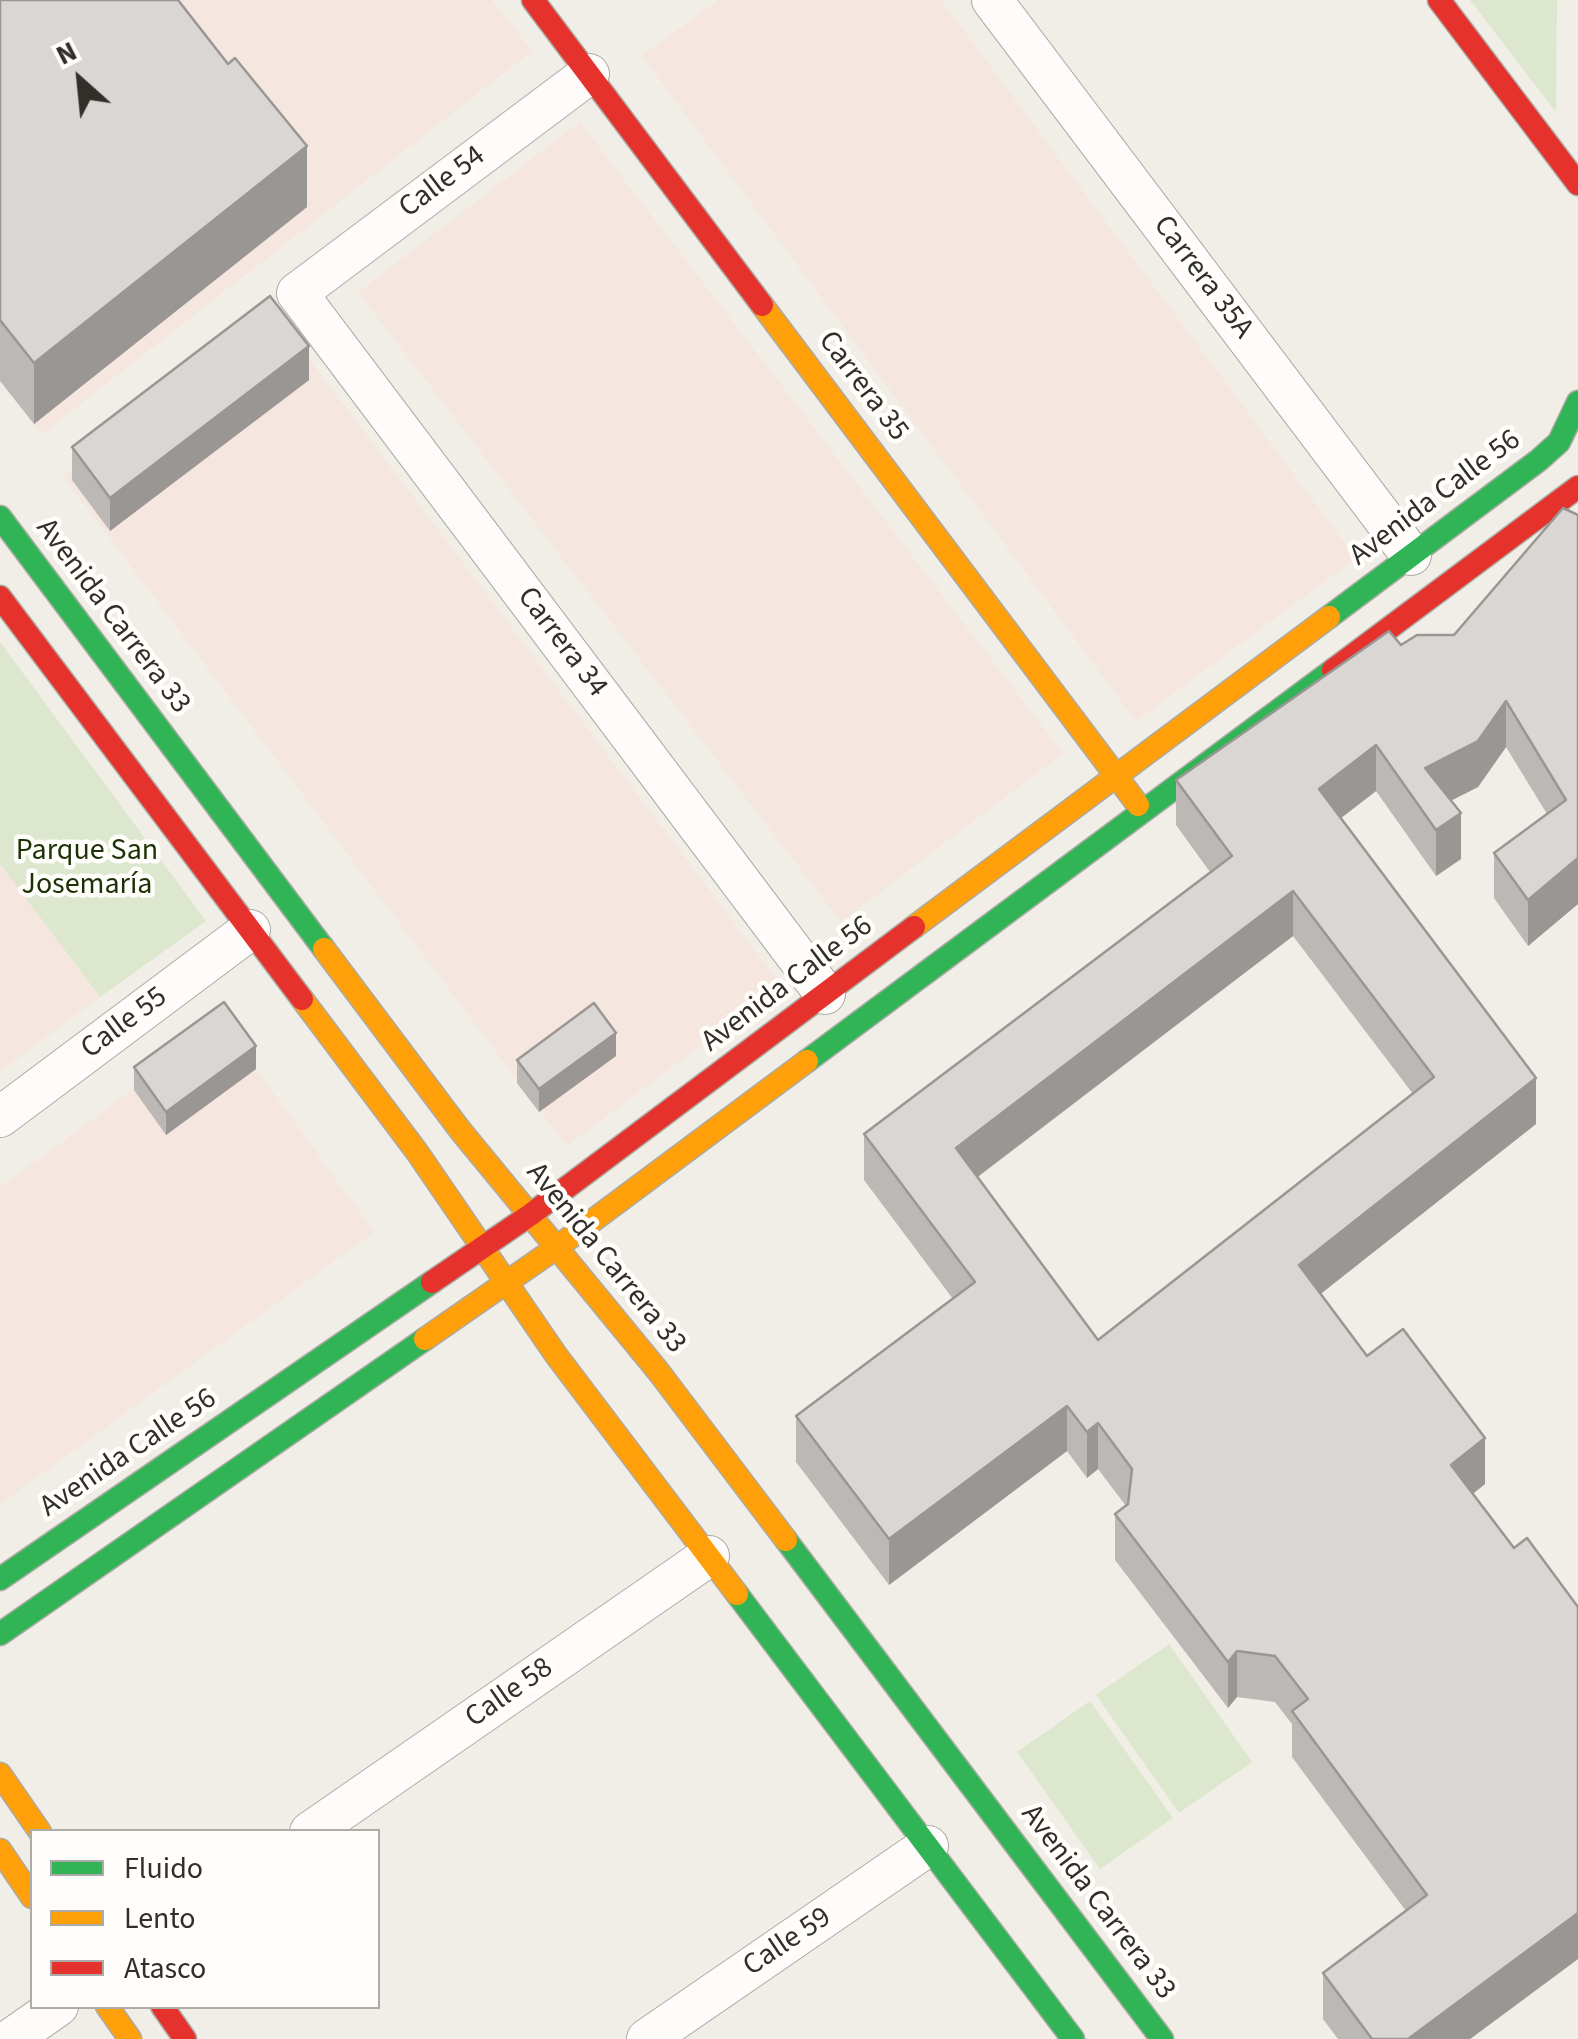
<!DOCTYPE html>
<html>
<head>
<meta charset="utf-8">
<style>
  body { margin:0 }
  #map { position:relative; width:1578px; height:2039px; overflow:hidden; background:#f0eee6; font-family:"Source Sans 3",sans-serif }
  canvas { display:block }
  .legend { position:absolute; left:30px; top:1829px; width:350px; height:180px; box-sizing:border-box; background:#fffefb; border:2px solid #acaba7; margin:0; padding:12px 18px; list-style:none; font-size:30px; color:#302f29 }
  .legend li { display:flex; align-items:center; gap:20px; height:50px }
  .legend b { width:50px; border:2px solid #acaba7 }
  .north { position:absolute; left:30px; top:30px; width:100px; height:100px; -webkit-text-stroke:8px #fffefb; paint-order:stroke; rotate:333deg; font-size:28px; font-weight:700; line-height:40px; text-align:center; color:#302f29 }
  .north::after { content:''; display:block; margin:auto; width:35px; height:45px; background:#302f29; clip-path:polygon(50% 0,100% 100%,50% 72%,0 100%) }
</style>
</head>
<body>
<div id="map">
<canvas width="1578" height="2039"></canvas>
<ul class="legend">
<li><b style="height:12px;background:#30b455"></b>Fluido</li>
<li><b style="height:12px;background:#ff9f0a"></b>Lento</li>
<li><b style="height:12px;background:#e5322d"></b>Atasco</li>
</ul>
<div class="north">N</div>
</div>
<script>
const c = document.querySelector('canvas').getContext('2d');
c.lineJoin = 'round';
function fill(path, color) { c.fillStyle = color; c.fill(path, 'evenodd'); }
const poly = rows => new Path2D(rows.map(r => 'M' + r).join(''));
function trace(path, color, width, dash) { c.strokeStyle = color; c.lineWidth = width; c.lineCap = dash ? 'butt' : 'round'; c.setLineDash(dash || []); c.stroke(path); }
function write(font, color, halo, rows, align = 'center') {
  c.font = font + ' "Source Sans 3",sans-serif'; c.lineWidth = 9; c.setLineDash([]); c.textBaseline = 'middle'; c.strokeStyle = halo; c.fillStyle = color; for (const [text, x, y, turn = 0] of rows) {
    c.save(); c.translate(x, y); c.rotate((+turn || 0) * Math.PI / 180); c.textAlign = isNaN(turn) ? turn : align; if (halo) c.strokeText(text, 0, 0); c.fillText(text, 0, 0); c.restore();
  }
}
const commercial = poly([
  [0,0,492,0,532,51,42,434,0,380],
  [718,0,941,0,1356,558,1136,721,642,56],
  [580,122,1063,753,841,922,358,292],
  [276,315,781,985,567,1146,63,476],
  [0,864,100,997,0,1072],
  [224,1024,374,1232,0,1504,0,1187]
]);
const green = poly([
  [1470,0,1557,0,1556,112],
  [0,642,206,921,100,997,0,864],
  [1169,1644,1252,1762,1179,1813,1096,1695],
  [1090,1701,1173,1818,1100,1869,1017,1752]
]);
const street = poly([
  [992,0,1411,555],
  [589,74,297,293,825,994],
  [0,1117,250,930],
  [310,1832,709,1556],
  [11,2039,58,2006],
  [647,2039,928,1846]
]);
const fast = poly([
  [0,517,324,949],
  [1329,617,1539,460,1559,442,1578,402],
  [807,1061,1333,670],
  [786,1540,1162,2039],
  [0,1579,432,1282],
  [737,1594,1073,2039],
  [0,1634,425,1339]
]);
const slow = poly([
  [762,305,1138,805],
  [914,927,1329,617],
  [324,949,460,1130,658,1371,786,1540],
  [302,999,417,1152,556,1355,737,1594],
  [425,1339,556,1248,807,1061],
  [0,1774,40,1832],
  [0,1850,32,1897],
  [107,2006,130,2039]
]);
const jam = poly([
  [533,0,762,305],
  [1439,0,1578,184],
  [0,597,302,999],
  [1333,670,1578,487],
  [432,1282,530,1215,914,927],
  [162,2006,185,2039]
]);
const wall = poly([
  [0,0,307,207,34,424,0,381],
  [309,380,110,531,72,480,72,447],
  [1578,515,1578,904,1528,946,1494,898,1494,853,1547,814,1506,747,1478,787,1451,800,1461,859,1436,876,1376,791,1341,818,1536,1124,1320,1294,1367,1356,1485,1484,1473,1494,1578,1959,1470,2039,1338,2039,1323,2019,1323,1973,1406,1911,1292,1757,1292,1724,1275,1702,1237,1697,1228,1708,1115,1560,1115,1514,1126,1506,1098,1469,1087,1478,1067,1451,889,1585,796,1462,796,1416,953,1299,864,1180,864,1134,1210,872,1176,825,1176,780,1401,645,1454,635],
  [1293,936,1413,1094,1098,1340,978,1177],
  [616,1056,539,1112,517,1083,517,1060],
  [134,1067,256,1069,166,1135,134,1090]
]);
const shadedWall = poly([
  [307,146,307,207,34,424,34,363],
  [309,346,309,380,110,531,110,498],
  [1506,701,1506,747,1478,787,1425,814,1425,768],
  [1376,745,1376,791,1319,835,1319,789],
  [1461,813,1461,859,1436,876,1436,830],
  [1578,858,1578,904,1528,946,1528,900],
  [1293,891,1293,936,956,1193,956,1148],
  [616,1033,616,1056,539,1112,539,1089],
  [256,1046,256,1069,166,1135,166,1112],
  [1536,1078,1536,1124,1299,1311,1299,1265],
  [1067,1406,1067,1451,889,1585,889,1539],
  [1098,1423,1098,1469,1087,1478,1087,1432],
  [1485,1438,1485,1484,1451,1510,1451,1465],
  [1237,1651,1237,1697,1228,1708,1228,1662],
  [1578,1913,1578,1959,1470,2039,1408,2039]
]);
const building = poly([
  [0,0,178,0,228,64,235,58,307,146,34,363,0,320,0,0],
  [270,296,309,346,110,498,72,447,270,296],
  [1563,508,1578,515,1578,858,1528,900,1494,853,1566,800,1506,701,1478,741,1425,768,1461,813,1436,830,1376,745,1319,789,1536,1078,1299,1265,1367,1356,1403,1329,1485,1438,1451,1465,1514,1548,1527,1538,1578,1607,1578,1913,1408,2039,1372,2039,1323,1973,1427,1895,1292,1711,1308,1699,1275,1656,1237,1651,1228,1662,1115,1514,1128,1504,1132,1469,1098,1423,1087,1432,1067,1406,889,1539,796,1416,975,1282,864,1134,1232,856,1176,780,1389,631,1401,645,1417,635,1454,635,1563,508],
  [1293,891,1434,1077,1098,1340,956,1148,1293,891],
  [224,1002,256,1046,166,1112,134,1067,224,1002],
  [594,1003,616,1033,539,1089,517,1060,594,1003]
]);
const streetNames = [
  ["Calle 54",443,183,-37],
  ["Carrera 35A",1202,278,53],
  ["Carrera 35",862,387,53],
  ["Avenida Calle 56",1436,499,-37],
  ["Avenida Carrera 33",112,617,53],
  ["Carrera 34",561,643,53],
  ["Avenida Calle 56",788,985,-37],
  ["Calle 55",125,1024,-37],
  ["Avenida Carrera 33",605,1259,51],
  ["Avenida Calle 56",129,1454,-34],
  ["Calle 58",510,1694,-35],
  ["Avenida Carrera 33",1097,1903,53],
  ["Calle 59",788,1943,-34]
];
const parkNames = [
  ["Parque San",87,852],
  ["Josemaría",87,886]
];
fill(commercial, '#f6e6e0');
fill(green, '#dce7ce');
trace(street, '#acaba5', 42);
trace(fast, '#acaba5', 25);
trace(slow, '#acaba5', 25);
trace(jam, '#acaba5', 25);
trace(street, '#fdfcfb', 40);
trace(fast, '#30b455', 22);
trace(slow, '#ff9f0a', 22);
trace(jam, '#e5322d', 22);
fill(wall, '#bbb8b5');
fill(shadedWall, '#999694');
fill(building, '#dad6d3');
trace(building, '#999694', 2.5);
write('30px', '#302f29', '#fffefb', streetNames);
write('30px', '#1c3106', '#fffefb', parkNames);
</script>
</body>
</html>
